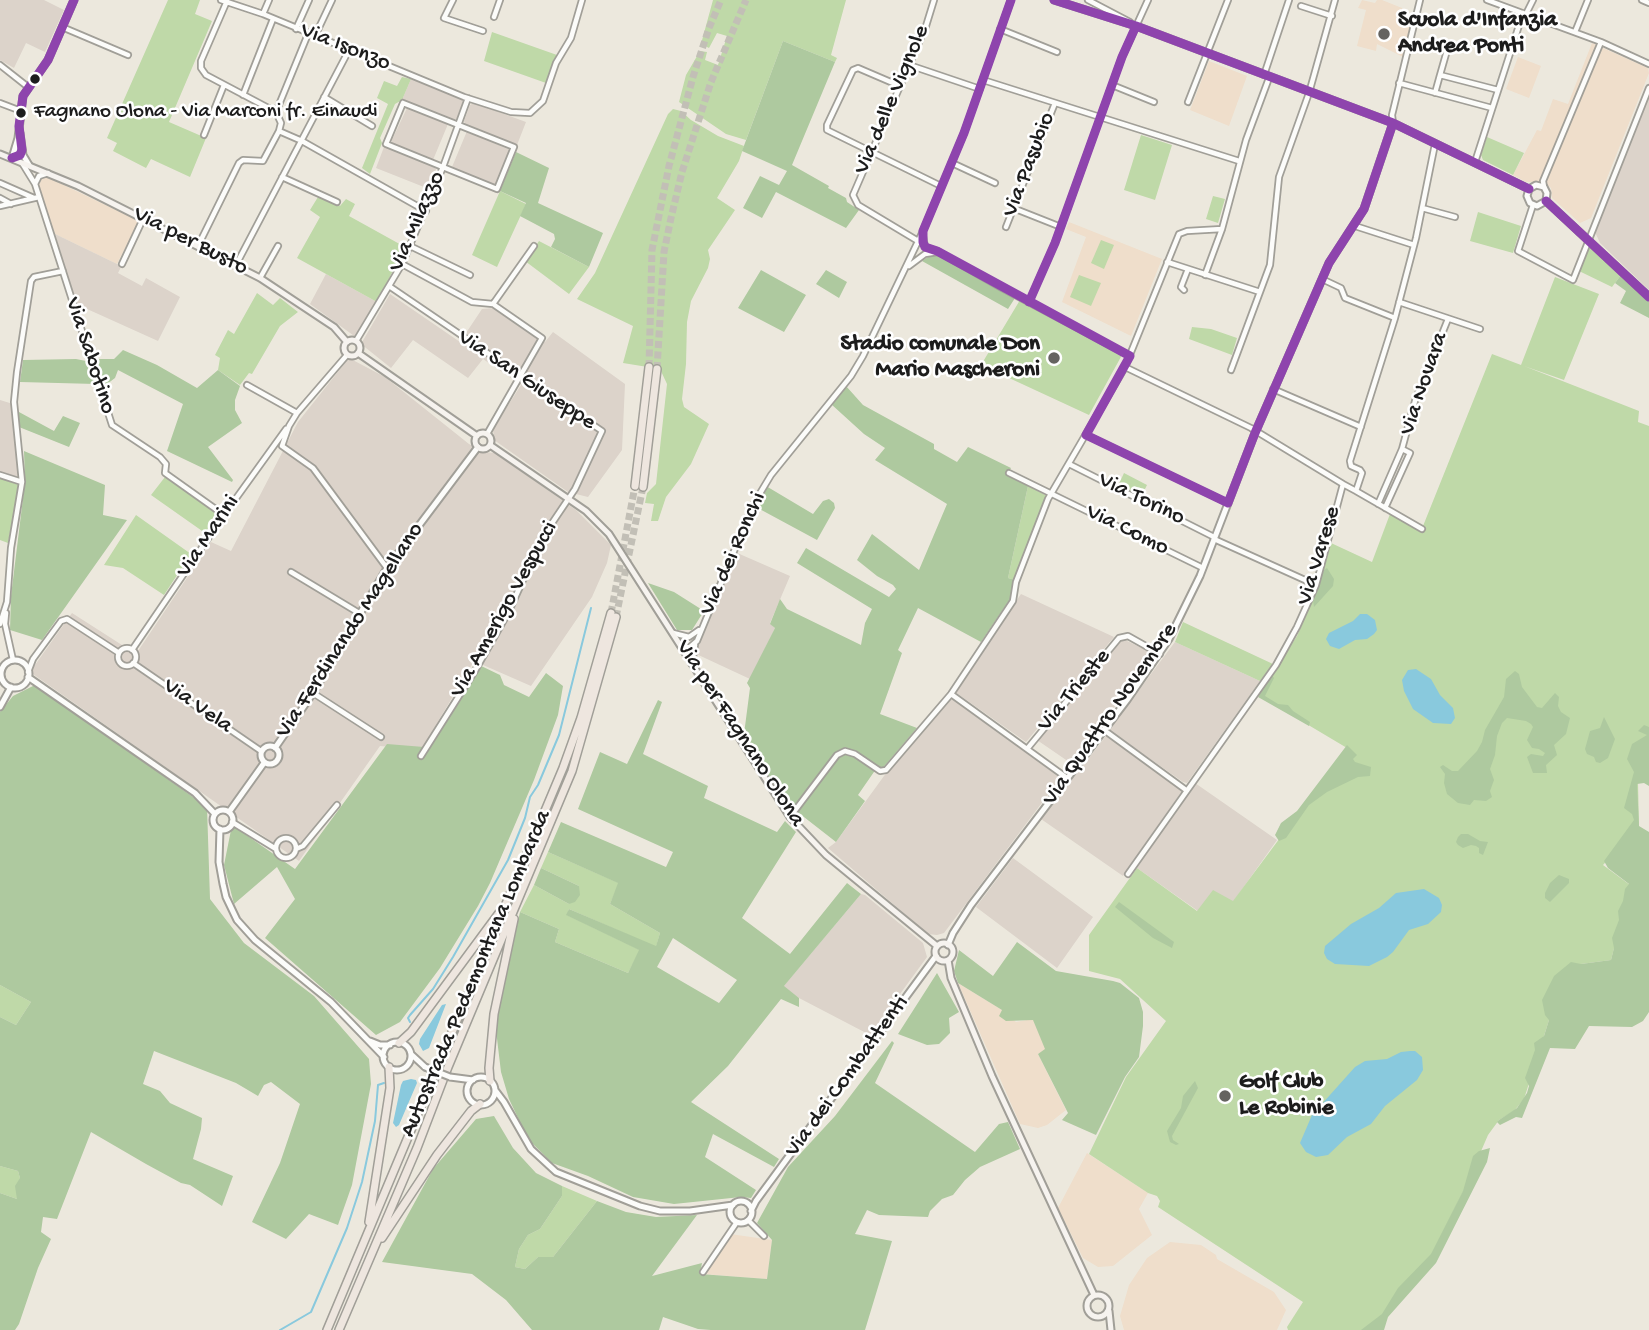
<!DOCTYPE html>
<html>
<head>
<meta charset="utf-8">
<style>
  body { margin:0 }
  canvas { display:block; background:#ece8dd }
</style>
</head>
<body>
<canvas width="1649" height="1330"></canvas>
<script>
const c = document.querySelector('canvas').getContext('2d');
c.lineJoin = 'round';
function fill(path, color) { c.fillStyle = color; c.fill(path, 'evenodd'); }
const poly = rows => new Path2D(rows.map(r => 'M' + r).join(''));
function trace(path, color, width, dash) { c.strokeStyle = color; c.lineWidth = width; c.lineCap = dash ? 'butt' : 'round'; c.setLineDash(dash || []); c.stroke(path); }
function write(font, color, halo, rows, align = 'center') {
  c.font = font + ' "Gochi Hand",sans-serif'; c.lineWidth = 5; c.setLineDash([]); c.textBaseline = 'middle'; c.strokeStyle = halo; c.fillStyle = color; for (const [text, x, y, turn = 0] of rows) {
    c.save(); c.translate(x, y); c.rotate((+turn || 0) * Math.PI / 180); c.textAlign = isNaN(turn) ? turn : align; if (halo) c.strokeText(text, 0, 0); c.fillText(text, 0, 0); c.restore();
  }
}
const built = poly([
  [1362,0,1375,3,1377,0,1382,0,1402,8,1401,21,1411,24,1403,57,1377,44,1376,51,1357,46,1366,10,1358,8],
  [1592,43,1648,68,1649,73,1591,218,1580,223,1552,198,1551,188,1544,182,1526,182,1513,175,1537,130,1541,131,1553,99,1568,104],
  [1518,57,1541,66,1529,98,1506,89],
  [1209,61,1247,76,1229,126,1190,110],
  [47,177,139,221,117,264,55,234,38,187,42,178],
  [1069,222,1162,259,1131,336,1062,302,1086,237,1066,229],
  [958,983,1002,1010,1016,1022,1033,1019,1046,1050,1038,1054,1066,1110,1047,1125,1038,1128,1020,1124],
  [1087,1153,1148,1193,1139,1209,1152,1235,1113,1266,1098,1267,1083,1258,1058,1208],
  [730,1234,772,1240,767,1279,702,1274],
  [1170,1242,1201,1245,1216,1255,1217,1259,1274,1292,1286,1310,1277,1330,1124,1330,1120,1316,1129,1285,1147,1258]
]);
const industrial = poly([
  [0,0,44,0,64,10,45,52,26,43,14,68,0,60],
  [411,79,461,98,463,102,457,118,455,120,402,100],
  [1649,95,1649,290,1600,243,1595,232],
  [474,103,526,122,517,145,465,124,464,121,470,105],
  [407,108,448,124,433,160,392,144,392,140],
  [467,131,510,150,495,185,452,167],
  [384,147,435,166,436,170,429,189,376,168],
  [55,234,117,264,121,267,118,273,142,286,146,278,180,297,158,341,76,304],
  [326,274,377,302,357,338,310,304],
  [390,294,460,342,482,309,494,308,545,342,553,332,625,384,622,450,588,497,568,492,494,440,493,429,521,385,483,359,468,378,413,340,391,368,361,344],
  [349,358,385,377,469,444,485,452,495,453,576,510,611,545,607,563,592,597,531,686,474,661,421,750,380,746,299,861,30,672,72,613,136,654,211,542,231,551,298,422],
  [0,400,13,404,19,474,16,477,0,472],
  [735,552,790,576,770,623,775,628,750,679,692,652],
  [1021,594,1114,637,1026,742,955,692],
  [1123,639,1154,654,1072,764,1037,740],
  [1175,642,1260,681,1187,783,1183,782,1109,730],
  [955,699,1059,777,1059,780,944,933,937,935,928,934,828,848,836,842,884,776,948,701],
  [1106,736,1182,791,1123,876,1041,819],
  [1195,783,1277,840,1233,902,1198,911,1137,868],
  [1013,858,1093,917,1057,968,976,907],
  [861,894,865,895,923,943,927,957,870,1035,799,998,783,987]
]);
const green = poly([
  [168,0,200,0,195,14,212,21,169,122,206,138,190,177,151,159,146,168,113,151,117,143,107,138],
  [713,0,846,0,831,55,837,58,835,62,783,41,746,140,726,134,679,102,686,75,700,51,707,52,705,60,718,65,727,36,717,33,709,48,701,44],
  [492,32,557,55,546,83,484,61],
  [402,77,411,79,402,100,395,104,380,138,382,143,370,174,362,168,388,104,377,98,384,81,397,86],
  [673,109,681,111,691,120,718,136,744,146,739,161,717,198,735,210,708,250,710,259,708,268,691,301,687,322,686,364,682,399,684,407,709,424,691,464,666,497,658,521,651,521,654,504,645,503,647,493,656,484,667,384,660,369,623,363,633,326,577,299,595,273,668,114],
  [1141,135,1172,145,1155,200,1124,190],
  [1487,137,1524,153,1513,175,1483,160,1481,155],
  [500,191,526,204,497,267,472,255],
  [1213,196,1225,199,1218,223,1206,219],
  [318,197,340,206,346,199,355,204,349,216,405,247,377,302,297,258,320,217,310,210],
  [1478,212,1521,226,1513,253,1470,241],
  [1101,240,1114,245,1104,269,1091,263],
  [539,241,589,267,569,294,525,261],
  [1589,245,1621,275,1612,287,1579,271],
  [1079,275,1101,283,1091,306,1070,297],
  [1555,277,1599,294,1564,380,1524,366,1639,411,1638,422,1649,426,1649,749,1638,783,1639,827,1603,865,1630,885,1611,960,1581,964,1549,1020,1524,1099,1514,1111,1499,1120,1488,1135,1466,1186,1432,1254,1385,1313,1369,1330,1288,1330,1287,1327,1303,1302,1158,1207,1160,1201,1157,1196,1148,1193,1089,1154,1126,1077,1166,1021,1120,979,1089,971,1089,935,1137,868,1197,911,1213,890,1233,901,1347,748,1258,695,1297,636,1320,583,1331,543,1372,562,1390,514,1421,531,1492,354,1521,365],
  [257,293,273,305,280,298,298,312,280,326,252,374,249,373,240,385,218,370,220,358,215,355,228,330,234,334],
  [1020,300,1122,355,1089,415,981,365],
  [1192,327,1211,329,1237,338,1232,355,1189,339],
  [1124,473,1147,485,1141,497,1118,486],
  [165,477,214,511,215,518,205,533,151,495],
  [0,478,19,485,8,543,0,540],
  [1028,486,1047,496,1015,580,1008,578],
  [136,515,191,554,164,595,123,568,104,565],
  [1183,622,1273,664,1260,681,1175,642],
  [548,852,619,883,610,904,660,933,656,947,569,909,567,915,640,950,628,973,555,942,559,929,520,912,534,885,569,904,579,886,541,868],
  [0,985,31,1002,16,1025,0,1017],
  [0,1166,18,1171,20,1178,17,1199,0,1193],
  [562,1186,597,1201,553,1257,538,1257,525,1269,515,1267,519,1249,528,1235,540,1229,562,1196]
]);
const forest = poly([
  [783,41,835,62,792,165,829,186,828,188,846,198,847,202,859,210,846,228,776,192,762,218,743,208,760,176,779,185,787,171,742,151],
  [516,152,549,168,538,203,603,233,589,267,551,247,555,239,554,234,520,216,526,203,500,191],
  [931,255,944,257,1015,298,1008,309,922,261],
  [761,270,806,295,784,332,738,308],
  [826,270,847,282,839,298,816,284],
  [1621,275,1649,302,1649,318,1620,303,1626,291,1615,283],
  [123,350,157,365,197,388,218,370,240,386,235,400,235,410,242,423,208,447,233,480,232,482,167,451,183,404,118,370,115,378,103,387,93,359,114,359],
  [76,359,86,361,96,384,20,382,23,360],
  [846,386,863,405,934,444,934,449,957,462,968,447,1011,468,1007,475,1028,486,1008,578,1015,580,1010,599,981,642,918,608,898,650,902,653,880,714,917,728,881,770,876,769,858,795,865,801,836,842,786,803,747,741,744,734,750,688,747,683,775,628,770,624,780,599,787,609,861,645,865,623,872,609,797,563,806,548,889,597,896,589,893,585,877,576,857,560,872,534,919,570,947,504,875,460,885,448,864,434,831,404],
  [19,412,54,431,63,416,80,423,69,447,19,427],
  [24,451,105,485,103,515,127,520,42,640,10,630,11,596,25,482],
  [766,486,813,514,823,501,829,499,834,503,835,508,817,540,754,506],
  [1327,568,1334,579,1333,586,1314,607,1313,600,1324,570],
  [648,583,674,592,704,611,692,630,677,630],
  [477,664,500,675,504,685,529,697,546,673,563,686,558,715,534,780,490,883,478,906,440,968,400,1022,376,1035,265,938,295,899,277,867,234,904,224,865,232,825,295,869,387,744,424,747],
  [1515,671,1519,674,1522,687,1537,707,1542,708,1555,693,1559,697,1558,706,1561,712,1570,718,1566,734,1554,745,1557,755,1546,765,1547,773,1533,773,1527,757,1531,754,1543,756,1545,753,1539,749,1532,748,1527,740,1533,727,1531,724,1526,721,1507,718,1502,723,1497,736,1495,755,1490,769,1494,780,1490,791,1492,797,1486,801,1474,800,1470,805,1458,803,1447,794,1444,783,1445,774,1440,767,1443,765,1452,771,1458,771,1477,751,1482,742,1485,730,1504,697,1506,679],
  [1272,675,1274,678,1265,696,1278,704,1288,705,1293,711,1310,722,1309,726,1258,697],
  [35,685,207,807,210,899,244,943,314,996,369,1059,371,1084,352,1185,338,1225,309,1214,286,1239,252,1222,280,1163,300,1104,271,1082,264,1085,258,1096,236,1083,154,1051,143,1084,160,1091,170,1103,202,1118,201,1129,193,1159,233,1176,222,1206,190,1185,181,1183,146,1164,91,1132,57,1219,43,1217,41,1232,51,1239,38,1268,19,1324,15,1330,0,1330,0,1193,17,1199,15,1186,20,1178,18,1171,0,1166,0,1017,16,1025,31,1002,0,985,0,712,13,696],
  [658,700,662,702,643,754,708,786,704,798,777,832,785,821,796,832,742,918,790,954,847,883,861,894,784,986,799,998,799,1007,781,999,728,1066,691,1102,779,1159,774,1167,713,1134,705,1157,756,1190,751,1198,741,1197,674,1204,633,1197,588,1176,552,1163,528,1139,509,1099,501,1072,495,1022,520,912,559,929,555,942,628,973,639,950,566,915,569,909,656,946,660,933,610,904,618,883,548,852,561,822,666,867,673,852,578,809,600,752,627,764],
  [673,938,737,980,719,1003,657,967],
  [1604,717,1615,739,1608,758,1600,763,1596,762,1594,757,1587,754,1585,749,1590,731,1600,728],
  [1644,725,1649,727,1649,786,1644,783,1637,784,1639,826,1649,832,1649,1012,1643,1021,1632,1027,1589,1026,1575,1049,1550,1048,1522,1118,1516,1117,1500,1125,1497,1122,1499,1120,1517,1108,1527,1093,1529,1086,1525,1078,1535,1050,1534,1043,1544,1036,1549,1020,1545,1015,1542,1000,1554,976,1571,962,1581,964,1611,960,1614,948,1612,938,1619,920,1618,911,1623,901,1625,889,1629,884,1608,868,1604,861,1634,820,1632,814,1624,808,1634,772,1627,759,1632,744,1647,735,1638,731],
  [1347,745,1357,755,1353,759,1355,762,1371,767,1370,776,1358,777,1327,792,1309,805,1286,838,1279,841,1275,835,1281,823,1297,811],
  [1468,834,1480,841,1488,842,1483,855,1479,853,1479,848,1476,846,1471,845,1463,848,1458,845,1456,842,1458,837,1461,834],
  [541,868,579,886,580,895,575,902,569,904,534,885],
  [1559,875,1569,879,1569,883,1550,902,1545,898,1545,893,1550,883],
  [1119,902,1174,942,1172,948,1153,938,1115,907],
  [1017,942,1056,971,1113,981,1120,983,1139,998,1143,1012,1143,1026,1139,1057,1125,1077,1096,1135,1062,1120,1068,1113,1038,1054,1045,1049,1033,1020,1006,1021,999,1016,1002,1010,958,983,954,971,959,950,993,976],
  [937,973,959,1012,949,1018,950,1033,939,1044,927,1045,898,1034],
  [892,1041,894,1043,875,1083,975,1152,999,1124,1008,1122,1020,1149,980,1167,965,1180,953,1195,942,1199,930,1211,928,1217,879,1215,867,1210,855,1234,892,1241,865,1330,711,1330,698,1329,663,1317,659,1330,532,1330,506,1300,472,1274,382,1262,433,1169,476,1119,494,1116,513,1148,536,1173,562,1186,562,1196,540,1229,528,1235,519,1249,515,1267,525,1269,538,1257,553,1257,597,1201,626,1212,656,1217,697,1215,652,1276,702,1263,700,1274,767,1279,772,1240,757,1223,788,1167,835,1116],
  [1195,1081,1198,1088,1172,1136,1173,1140,1179,1144,1176,1145,1170,1142,1167,1131,1181,1108,1183,1096],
  [1490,1148,1487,1162,1436,1263,1388,1317,1384,1330,1361,1330,1382,1314,1398,1288,1431,1254,1463,1191,1473,1156,1479,1151]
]);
const water = poly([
  [1360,614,1367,614,1375,620,1377,630,1374,634,1367,639,1355,640,1339,649,1330,646,1326,639,1329,633,1353,621],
  [1416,669,1431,679,1440,695,1453,708,1455,718,1451,724,1433,723,1413,709,1404,691,1402,680,1408,670],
  [1424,889,1439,898,1442,905,1441,912,1428,924,1409,930,1393,952,1387,957,1369,966,1335,964,1327,959,1324,953,1325,946,1351,924,1379,908,1396,893],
  [446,1004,429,1048,423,1051,419,1044,420,1039,442,1005],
  [1410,1051,1415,1051,1422,1057,1423,1070,1417,1080,1385,1106,1371,1124,1347,1137,1328,1155,1316,1157,1306,1152,1300,1143,1312,1115,1355,1067,1365,1061,1387,1059,1401,1052],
  [411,1079,416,1080,417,1083,399,1125,396,1127,393,1123,401,1085,403,1081]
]);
const stream = poly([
  [410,1022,408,1018,410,1015,433,989,453,957,508,860,525,818,530,797,538,785,559,735,591,608],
  [280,1330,311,1312,347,1228,362,1182,375,1121,378,1085,384,1083]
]);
const motorwayTunnel = poly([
  [649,367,652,250,669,166,693,77,709,28,721,0],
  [657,369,664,252,671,218,682,172,711,82,746,0],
  [611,613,635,486],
  [616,617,643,487]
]);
const minor = poly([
  [221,0,263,14,464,97,511,112,530,113,543,101,556,63,571,38,582,0],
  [453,0,444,18,483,31],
  [1088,0,1130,22],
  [1487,0,1601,42,1649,64],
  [1642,0,1649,3],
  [227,1,201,61,201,68,206,75,276,112,281,123,279,131,302,141,426,211],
  [1301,6,1332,16],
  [263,14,269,0],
  [1526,14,1533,0],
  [494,17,500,0],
  [62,27,128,55],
  [296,29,309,0],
  [1000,29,1057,52],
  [1575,32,1588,0],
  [315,36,332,0],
  [0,65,28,87],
  [909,65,980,89],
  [1264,75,1289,0],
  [1440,75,1448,47],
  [983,80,1239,161],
  [1399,83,1492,108],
  [1112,85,1154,102],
  [900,86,858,68,853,70,827,125,827,130,941,186],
  [1435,93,1440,75,1498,90],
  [243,95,273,19],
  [324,97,372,126],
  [1188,102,1228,0],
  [0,103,21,111],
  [403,103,514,147,497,189,386,144,403,103],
  [276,112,308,34],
  [1393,123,1392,115,1420,0],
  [204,135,224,85],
  [1475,162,1523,13],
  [22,163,35,184,39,176,48,173],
  [952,163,995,183],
  [282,177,337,202],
  [0,183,34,198],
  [35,184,112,425,160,457,166,464,165,473,224,515],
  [1544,187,1543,181,1601,42],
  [0,198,11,204],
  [1533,205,1518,251,1573,280,1649,88],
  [0,206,39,197],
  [1013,208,1061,227],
  [1422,208,1455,217],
  [1355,226,1414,245],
  [1006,227,1055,103],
  [923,236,925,247,937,251,1002,288,1130,356],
  [918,241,858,205,853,195,926,26,934,0],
  [198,246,239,163,243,160,263,161,279,131],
  [410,246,470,275],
  [1167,262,1260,292],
  [122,264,143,219],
  [402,264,472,302,493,304,542,338,487,434],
  [236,265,349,50],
  [909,266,925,254,938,252],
  [1205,275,1222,229,1246,140,1269,78],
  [260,278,278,246],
  [1322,279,1341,288,1345,298,1395,318],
  [389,286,602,431,575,489,542,538,509,611,476,669,421,756],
  [1184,290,1181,287,1188,269],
  [1029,302,1055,243,1122,57,1148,0],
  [1399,302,1480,329],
  [493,304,534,246],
  [356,341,402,264,443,167,468,98],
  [347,355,297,413,289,426,282,446,313,468,387,568],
  [1125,367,1251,428,1343,484],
  [1231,370,1270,265,1279,177,1309,93,1335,0],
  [247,385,297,413],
  [1273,389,1361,427],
  [1086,435,1228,503],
  [1069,464,1214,537],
  [1009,473,1203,568],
  [0,475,22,482],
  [1356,491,1422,529],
  [1378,504,1402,449,1415,401,1448,319],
  [1385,508,1410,453,1402,449],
  [1214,539,1316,585],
  [291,572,359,613],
  [6,613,5,624,13,660],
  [0,624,7,602,11,548,22,482,14,402,17,372,31,281,34,277,63,271],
  [673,633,689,637,699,630],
  [682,648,690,647,697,641,753,505,771,475,851,376,863,356,923,231,964,133,1011,0],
  '118 657a9 9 0 1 1 18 0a9 9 0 1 1-18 0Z',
  [132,650,224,515,286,429],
  [133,663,261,751],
  [692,664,695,645],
  [28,672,33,659,61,621,67,619,119,653],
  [313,693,381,737],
  [951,694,1067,778],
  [1104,730,1186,790],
  [1027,749,1119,638,1128,636,1160,654],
  [790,817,837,755,845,751,855,754,880,771,886,770,951,694,1013,601,1016,582,1048,499,1125,367,1179,234,1187,231,1222,229],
  [232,822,276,849],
  '276 848a10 10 0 1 1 20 0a10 10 0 1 1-20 0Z',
  [296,849,303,846,337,805],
  [1128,874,1276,665,1297,627,1316,585,1343,484,1356,491,1362,473,1360,470,1351,466,1350,461,1395,318,1416,238,1435,144],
  [748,1220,764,1236],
  [703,1272,737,1222]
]);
const tertiary = poly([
  [1054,0,1136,26,1393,123,1529,189],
  [20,133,23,155,29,165],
  [12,158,18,138,23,96,48,60,74,0],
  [1529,189,1527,196,1530,203,1537,206,1546,201],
  [1529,189,1536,185,1544,187,1547,193,1546,201],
  [1546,201,1649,297],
  '1 674a14 14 0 1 1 28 0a14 14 0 1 1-28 0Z',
  [28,677,195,793,215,814],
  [0,707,11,687],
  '261 755a9 9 0 1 1 18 0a9 9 0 1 1-18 0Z',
  [275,748,313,693,387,568,478,447],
  '213 820a10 10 0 1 1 20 0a10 10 0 1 1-20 0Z',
  [229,812,264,763],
  [220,829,219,862,223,884,226,897,237,920,255,940,331,1002,384,1057],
  [948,945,953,933,971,905,1127,700,1169,639,1200,576,1255,433,1329,263,1364,209,1393,123],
  [370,1041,380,1045,390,1045],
  '383 1056a14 14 0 1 1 28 0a14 14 0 1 1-28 0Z',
  [412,1055,425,1067],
  [450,1077,473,1080],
  '467 1091a14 14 0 1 1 28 0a14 14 0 1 1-28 0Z',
  [495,1090,504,1102,531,1149,556,1172,640,1206,660,1211,690,1211,733,1205],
  '730 1212a11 11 0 1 1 22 0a11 11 0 1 1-22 0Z',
  [751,1211,756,1201,936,956]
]);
const secondary = poly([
  [0,154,78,186,260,278,334,327,347,342],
  '344 348a8 8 0 1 1 16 0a8 8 0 1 1-16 0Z',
  [358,353,477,436],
  '475 441a8 8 0 1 1 16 0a8 8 0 1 1-16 0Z',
  [490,445,586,511,609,534,790,817,826,855,937,946],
  '935 952a9 9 0 1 1 18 0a9 9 0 1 1-18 0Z',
  [948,960,951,978,992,1076,1094,1295],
  '1087 1306a11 11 0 1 1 22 0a11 11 0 1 1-22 0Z',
  [1109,1311,1111,1330]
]);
const motorway = poly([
  [635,486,649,367],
  [643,487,657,369],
  [399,1043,411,1032,499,913],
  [490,1081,489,1068,494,1014,514,919],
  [369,1222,390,1088,389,1067],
  [382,1238,437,1155,471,1111,480,1104],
  [327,1330,563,768,581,718,611,613],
  [339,1330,417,1148,448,1067,572,771,616,617]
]);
const tertiaryBridge = poly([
  [425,1067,450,1077]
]);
const bus1 = poly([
  [1011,0,964,133,923,231,923,242,925,247,937,251,1130,356],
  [1054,0,1136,26,1393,123,1529,189],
  [12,158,20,155,22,150,19,126,23,96,48,60,74,0],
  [1546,201,1649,297],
  [1029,302,1055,243,1122,57,1136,26],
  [1086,435,1228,503],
  [1086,435,1130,356],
  [1228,503,1255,433,1329,263,1364,209,1393,123]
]);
const markers = [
  [1384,34,7,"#656360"],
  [35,79,6,"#1c1c1c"],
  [21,113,6,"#1c1c1c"],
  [1054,358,7,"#656360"],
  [1225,1096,7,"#656360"]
];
const busNames = [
  ["Fagnano Olona - Via Marconi fr. Einaudi",34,113]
];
const poiNames = [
  ["Scuola d'Infanzia",1398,21],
  ["Andrea Ponti",1398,47],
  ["Stadio comunale Don",1040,345,"right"],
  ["Mario Mascheroni",1040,371,"right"],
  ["Golf Club",1239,1083],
  ["Le Robinie",1239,1109]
];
const streetNames = [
  ["Via Isonzo",345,48,22],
  ["Via delle Vignole",893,100,-67],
  ["Via Pasubio",1030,165,-69],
  ["Via Milazzo",418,222,-66],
  ["Via per Busto",190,242,27],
  ["Via Sabotino",89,356,72],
  ["Via San Giuseppe",526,381,34],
  ["Via Novara",1425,384,-71],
  ["Via Torino",1141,500,26],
  ["Via Como",1127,531,26],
  ["Via Marini",209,537,-56],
  ["Via dei Ronchi",734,554,-66],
  ["Via Varese",1320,556,-73],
  ["Via Amerigo Vespucci",505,610,-61],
  ["Via Ferdinando Magellano",351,631,-57],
  ["Via Trieste",1075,691,-50],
  ["Via Vela",197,707,35],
  ["Via Quattro Novembre",1111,715,-55],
  ["Via per Fagnano Olona",739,734,57],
  ["Autostrada Pedemontana Lombarda",477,974,-67],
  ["Via dei Combattenti",848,1077,-54]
];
fill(built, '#efdecb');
fill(industrial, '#dcd3ca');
fill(green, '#bfd9a8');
fill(forest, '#aec99f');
fill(water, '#89c9dd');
trace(stream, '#89c9dd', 2);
trace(motorwayTunnel, '#c2bfb6', 7, [7, 3.5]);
trace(minor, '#a19f98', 8);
trace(tertiary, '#a19f98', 9);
trace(secondary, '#a19f98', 9);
trace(motorway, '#a19f98', 10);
trace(minor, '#fcfcfa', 4.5);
trace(tertiary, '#fcfcfa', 5);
trace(secondary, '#f6f3ef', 5);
trace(motorway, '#eee6df', 7);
trace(tertiaryBridge, '#a19f98', 9, []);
trace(tertiaryBridge, '#fcfcfa', 5);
trace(bus1, '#8e44ad', 9);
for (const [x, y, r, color] of markers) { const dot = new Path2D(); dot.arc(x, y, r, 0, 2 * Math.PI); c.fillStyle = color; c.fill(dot); trace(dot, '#fff', 2.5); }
write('21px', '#1c1c1c', '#fff', busNames, 'left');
write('bold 23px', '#1c1c1c', '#fff', poiNames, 'left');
write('23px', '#1c1c1c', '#fff', streetNames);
</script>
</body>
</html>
